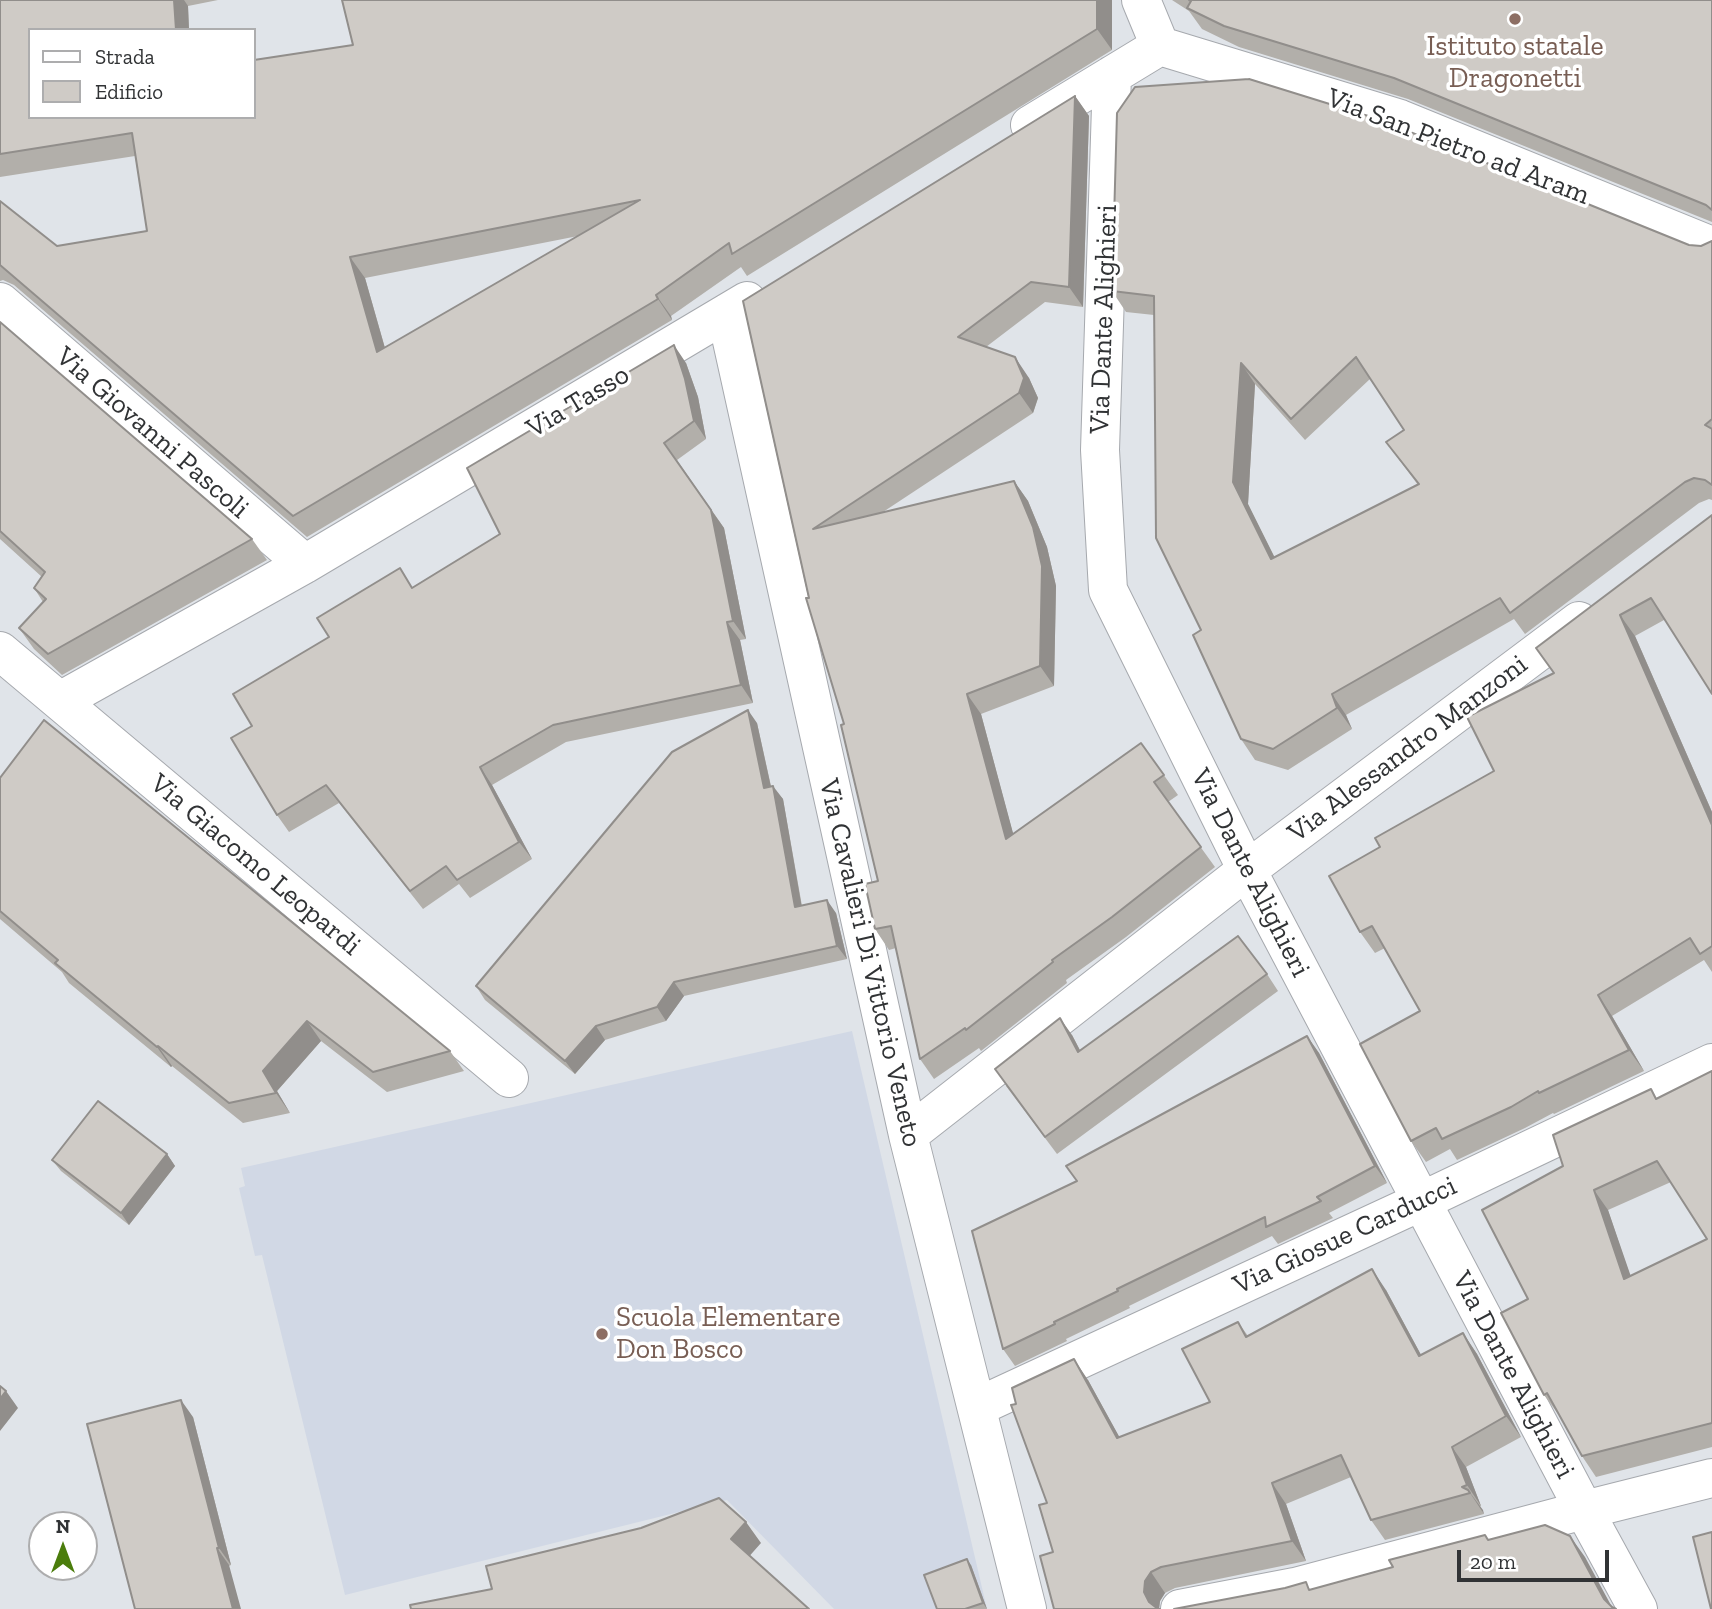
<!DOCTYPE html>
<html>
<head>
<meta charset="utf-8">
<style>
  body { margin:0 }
  #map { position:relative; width:1712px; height:1609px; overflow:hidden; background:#e0e4e9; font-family:"Zilla Slab",serif }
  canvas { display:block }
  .legend { position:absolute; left:28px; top:28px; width:228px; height:91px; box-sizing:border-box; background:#fff; border:2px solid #adadae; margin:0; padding:9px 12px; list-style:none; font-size:21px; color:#313335 }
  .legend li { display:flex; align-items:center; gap:14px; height:35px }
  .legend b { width:35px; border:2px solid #adadae }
  .north { position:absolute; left:28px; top:1511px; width:70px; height:70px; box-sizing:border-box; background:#fff; border:2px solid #adadae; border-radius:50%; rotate:0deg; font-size:19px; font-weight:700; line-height:28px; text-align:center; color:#313335 }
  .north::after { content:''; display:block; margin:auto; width:24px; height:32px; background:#4b7d0c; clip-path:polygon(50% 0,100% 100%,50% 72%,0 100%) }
  .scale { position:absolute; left:1457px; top:1550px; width:152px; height:32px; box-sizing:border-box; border:4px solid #313335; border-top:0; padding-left:9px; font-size:21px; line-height:24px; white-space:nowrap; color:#313335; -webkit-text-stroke:5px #fff; paint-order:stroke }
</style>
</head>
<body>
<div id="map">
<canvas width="1712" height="1609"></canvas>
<ul class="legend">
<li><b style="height:9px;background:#fff"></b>Strada</li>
<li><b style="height:19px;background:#cfcbc6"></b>Edificio</li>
</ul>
<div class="north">N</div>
<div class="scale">20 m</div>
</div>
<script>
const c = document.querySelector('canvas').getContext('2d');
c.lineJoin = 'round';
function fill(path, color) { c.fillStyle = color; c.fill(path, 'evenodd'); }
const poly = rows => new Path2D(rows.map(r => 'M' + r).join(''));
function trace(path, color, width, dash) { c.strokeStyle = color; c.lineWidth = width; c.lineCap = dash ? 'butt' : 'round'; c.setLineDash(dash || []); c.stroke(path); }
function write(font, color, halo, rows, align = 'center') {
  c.font = font + ' "Zilla Slab",serif'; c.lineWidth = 7; c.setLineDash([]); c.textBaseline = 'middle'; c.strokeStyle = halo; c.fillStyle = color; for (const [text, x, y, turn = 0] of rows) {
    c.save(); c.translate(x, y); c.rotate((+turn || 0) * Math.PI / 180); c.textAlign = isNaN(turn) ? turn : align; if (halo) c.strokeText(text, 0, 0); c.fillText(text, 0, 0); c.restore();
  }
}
const built = poly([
  [852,1031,987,1609,834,1609,727,1500,345,1595,262,1255,255,1256,239,1188,245,1186,241,1168]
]);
const minor = poly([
  [1141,0,1160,46],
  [1160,46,1400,119,1712,246],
  [1112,75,1100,450,1108,590,1247,870,1584,1510,1638,1609],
  [1030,125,1160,46],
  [0,302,305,564],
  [726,314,908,1135,1027,1609],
  [0,651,509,1078],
  [60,701,305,564,747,301],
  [908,1135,1247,870,1579,621],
  [977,1407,1422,1201,1712,1063],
  [1180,1609,1295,1587,1584,1510,1712,1478]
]);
const wall = poly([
  [0,0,218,0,188,6,189,30,30,30,30,117,353,45,342,0,1112,0,1112,50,747,276,741,267,671,316,672,320,307,537,14,285,3,280,0,281,0,201,57,246,147,231,135,156,0,177],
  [578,236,385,348,365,278],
  [1172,0,1712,0,1712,222,1408,99,1239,47,1202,29,1189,11],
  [1075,96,1089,116,1083,307,1045,302,986,347,1029,378,1038,398,1033,413,883,512,1014,481,1028,501,1047,547,1056,586,1054,686,981,714,1013,834,1141,743,1178,795,1168,802,1215,867,1126,937,1066,980,1067,983,981,1051,979,1048,934,1079,920,1059,896,948,889,950,875,929,878,881,844,724,809,598,743,301],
  [1712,241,1712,500,1709,499,1699,503,1525,634,1514,619,1346,715,1352,729,1288,770,1255,760,1241,739,1201,630,1154,315,1126,312,1112,291,1689,245,1701,246],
  [1370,379,1404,430,1386,442,1418,485,1274,557,1248,504,1255,384,1305,440],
  [0,322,252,539,267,560,62,675,34,649,19,628,43,602,34,588,42,577,0,539],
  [686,363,698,397,706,439,677,460,724,528,746,639,740,640,753,703,566,742,492,785,532,859,470,898,459,884,423,909,339,803,289,832,277,815,252,726,413,587,500,534],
  [1710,517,1664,620,1635,636,1712,812,1712,972,1704,960,1612,1016,1644,1071,1554,1114,1553,1113,1525,1128,1457,1160,1450,1149,1426,1162,1411,1141,1420,1011,1385,948,1375,953,1360,932,1380,847,1494,771,1554,673],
  [757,723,771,786,783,799,802,906,836,913,847,959,684,996,666,1021,605,1040,575,1074,485,1000,476,986],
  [0,778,450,1051,464,1071,387,1092,321,1041,277,1091,290,1113,243,1123,172,1066,171,1067,69,983,62,972,0,919],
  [1267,974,1278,991,1057,1154,1006,1086,1072,1035,1080,1050],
  [1307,1036,1319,1053,1387,1183,1329,1213,1333,1218,1278,1244,1272,1236,1129,1306,1130,1308,1066,1339,1067,1341,1015,1366,1003,1349],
  [1712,1071,1712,1447,1596,1477,1582,1456,1559,1415,1544,1395,1528,1299,1563,1166,1657,1099],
  [1671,1182,1707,1239,1630,1276,1608,1210],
  [167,1154,175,1166,129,1225,61,1171,52,1160],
  [1386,1290,1421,1355,1463,1333,1477,1354,1521,1437,1466,1467,1481,1506,1480,1506,1484,1514,1385,1540,1371,1520,1351,1477,1286,1504,1306,1561,1175,1588,1165,1593,1160,1601,1159,1609,1053,1552,1047,1503,1088,1380,1119,1437,1210,1402,1238,1322,1248,1336],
  [193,1417,231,1565,135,1609],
  [971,1565,987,1609,937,1609]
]);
const shadedWall = poly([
  [174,0,184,0,188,6,189,30,176,30],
  [1097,0,1112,0,1112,50,1097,29],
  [1075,96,1089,116,1083,307,1069,287],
  [350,257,365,278,392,373,377,352],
  [656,295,671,316,672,320,658,299],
  [674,345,686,363,698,397,706,439,694,421],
  [1015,357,1029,378,1038,398,1033,413,1019,393],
  [1241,363,1255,384,1248,504,1286,580,1271,559,1233,482],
  [664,443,724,528,746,639,733,621],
  [1014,481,1028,501,1047,547,1056,586,1054,686,1040,666],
  [1620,615,1635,636,1712,812,1712,825],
  [727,622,740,640,753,703,741,685],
  [967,694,981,714,1020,859,1006,839],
  [1332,694,1346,715,1352,729,1337,708],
  [748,710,757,723,774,801,764,788],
  [480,767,492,785,532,859,519,842],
  [773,786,783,799,804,920,795,907],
  [827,900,836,913,847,959,837,946],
  [674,982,684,996,666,1021,657,1007],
  [1598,995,1612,1016,1644,1071,1629,1050],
  [1060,1018,1072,1035,1089,1068,1078,1052],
  [307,1021,321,1041,277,1091,290,1113,276,1093,263,1071],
  [596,1026,605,1040,575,1074,565,1061],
  [1307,1036,1319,1053,1387,1183,1375,1166],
  [158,1046,172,1066,171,1067,157,1047],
  [167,1154,175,1166,129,1225,121,1213],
  [1594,1190,1608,1210,1639,1300,1624,1279],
  [1372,1269,1386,1290,1433,1377,1419,1356],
  [1463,1333,1477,1354,1521,1437,1506,1416],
  [1074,1359,1088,1380,1131,1458,1117,1438],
  [6,1391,18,1408,0,1431,0,1399],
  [181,1400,193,1417,231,1565,219,1548],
  [1452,1447,1466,1467,1481,1506,1467,1485],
  [1272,1483,1286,1504,1306,1561,1292,1541],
  [1468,1490,1483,1510,1484,1514],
  [746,1522,761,1543,746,1560,731,1539],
  [1570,1536,1585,1557,1613,1609,1604,1599],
  [217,1548,229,1565,241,1609,233,1609],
  [967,1559,971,1565,987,1609,983,1603],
  [1151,1572,1165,1593,1160,1601,1159,1609,1149,1602,1144,1592,1145,1581]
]);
const building = poly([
  [0,0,174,0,176,30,30,30,30,117,254,117,254,60,353,45,342,0,1097,0,1097,29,732,254,729,243,656,295,658,299,293,516,0,265,0,201,57,246,147,231,132,133,0,154,0,0],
  [640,200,377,352,350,257,640,200],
  [1189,0,1712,0,1712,210,1706,205,1394,78,1224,26,1187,8,1191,1,1189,0],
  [1249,79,1378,119,1689,245,1701,246,1712,241,1712,419,1705,425,1712,429,1712,485,1705,480,1694,478,1685,482,1510,613,1500,598,1332,694,1337,708,1273,749,1241,739,1193,635,1201,630,1156,538,1154,296,1112,291,1117,113,1135,87,1249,79],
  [1356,357,1404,430,1386,442,1419,484,1271,559,1233,482,1241,363,1291,419,1356,357],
  [1075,96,1069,287,1031,282,958,337,1015,357,1024,378,1019,393,813,529,1014,481,1033,527,1042,566,1040,666,967,694,1006,839,1141,743,1164,775,1154,782,1201,847,1112,917,1052,960,1053,962,966,1030,965,1028,920,1059,891,926,875,929,865,884,878,881,841,725,844,724,806,598,809,598,743,301,1075,96],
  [0,322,252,539,48,654,19,628,46,599,34,588,45,572,0,531,0,322],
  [674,345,685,379,694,421,664,443,711,510,733,621,727,622,741,685,553,725,480,767,519,842,457,880,446,866,410,891,326,785,277,815,231,738,252,726,233,694,329,637,317,618,400,568,412,588,500,534,467,468,674,345],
  [1712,515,1712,694,1651,598,1620,615,1712,825,1712,946,1700,954,1690,938,1598,995,1629,1050,1539,1093,1538,1091,1511,1107,1442,1139,1436,1128,1411,1141,1360,1044,1420,1011,1372,926,1360,932,1329,876,1380,847,1375,838,1494,771,1467,717,1554,673,1536,648,1712,515],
  [748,710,764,788,773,786,795,907,827,900,837,946,674,982,657,1007,596,1026,565,1061,476,986,672,752,748,710],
  [44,720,450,1051,373,1072,307,1021,263,1071,276,1093,229,1103,158,1046,157,1047,55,963,58,960,0,911,0,778,44,720],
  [1238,936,1267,974,1045,1137,995,1069,1060,1018,1078,1052,1238,936],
  [1307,1036,1375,1166,1317,1197,1321,1201,1266,1227,1265,1217,1117,1289,1118,1291,1054,1322,1055,1324,1003,1349,972,1231,1077,1181,1066,1166,1307,1036],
  [1712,1071,1712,1423,1582,1456,1547,1393,1544,1395,1501,1313,1528,1299,1482,1210,1563,1166,1553,1135,1651,1089,1656,1099,1712,1071],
  [1657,1161,1707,1239,1624,1279,1594,1190,1657,1161],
  [98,1101,167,1154,121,1213,52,1160,98,1101],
  [1372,1269,1419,1356,1463,1333,1506,1416,1452,1447,1467,1485,1462,1487,1468,1490,1470,1493,1371,1520,1341,1455,1272,1483,1292,1541,1161,1567,1151,1572,1145,1581,1144,1592,1149,1602,1158,1609,1160,1609,1054,1609,1040,1556,1053,1552,1039,1505,1047,1503,1011,1405,1016,1404,1012,1388,1074,1359,1117,1438,1210,1402,1182,1349,1238,1322,1246,1337,1372,1269],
  [0,1386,6,1391,0,1399,0,1386],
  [181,1400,219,1548,217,1548,233,1609,135,1609,87,1424,181,1400],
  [719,1498,746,1522,731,1539,809,1609,411,1609,410,1605,492,1589,486,1566,641,1528,719,1498],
  [1545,1525,1570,1536,1604,1599,1612,1607,1616,1609,1174,1609,1285,1588,1306,1582,1309,1590,1393,1567,1389,1560,1485,1535,1488,1540,1545,1525],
  [1712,1532,1712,1609,1711,1609,1693,1537,1712,1532],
  [967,1559,983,1603,965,1609,937,1609,924,1575,967,1559]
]);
const markers = [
  [1515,19,7,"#8d6e63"],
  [602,1334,7,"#8d6e63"]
];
const educationNames = [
  ["Istituto statale",1515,47],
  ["Dragonetti",1515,79],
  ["Scuola Elementare",616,1318,"left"],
  ["Don Bosco",616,1350,"left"]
];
const streetNames = [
  ["Via San Pietro ad Aram",1458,147,21],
  ["Via Dante Alighieri",1104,319,-88],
  ["Via Tasso",578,402,-31],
  ["Via Giovanni Pascoli",152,433,41],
  ["Via Alessandro Manzoni",1408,749,-37],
  ["Via Giacomo Leopardi",255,865,40],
  ["Via Dante Alighieri",1250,873,63],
  ["Via Cavalieri Di Vittorio Veneto",870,963,77],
  ["Via Giosue Carducci",1345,1236,-25],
  ["Via Dante Alighieri",1513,1375,62]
];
fill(built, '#d1d8e5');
trace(minor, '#a6a9ae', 40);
trace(minor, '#fff', 38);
fill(wall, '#b2afaa');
fill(shadedWall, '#918e8b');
fill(building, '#cfcbc6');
trace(building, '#918e8b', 2);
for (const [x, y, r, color] of markers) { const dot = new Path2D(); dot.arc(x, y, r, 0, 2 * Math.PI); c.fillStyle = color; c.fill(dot); trace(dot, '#fff', 2.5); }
write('28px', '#785e54', '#fff', educationNames);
write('28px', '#313335', '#fff', streetNames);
</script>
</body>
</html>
